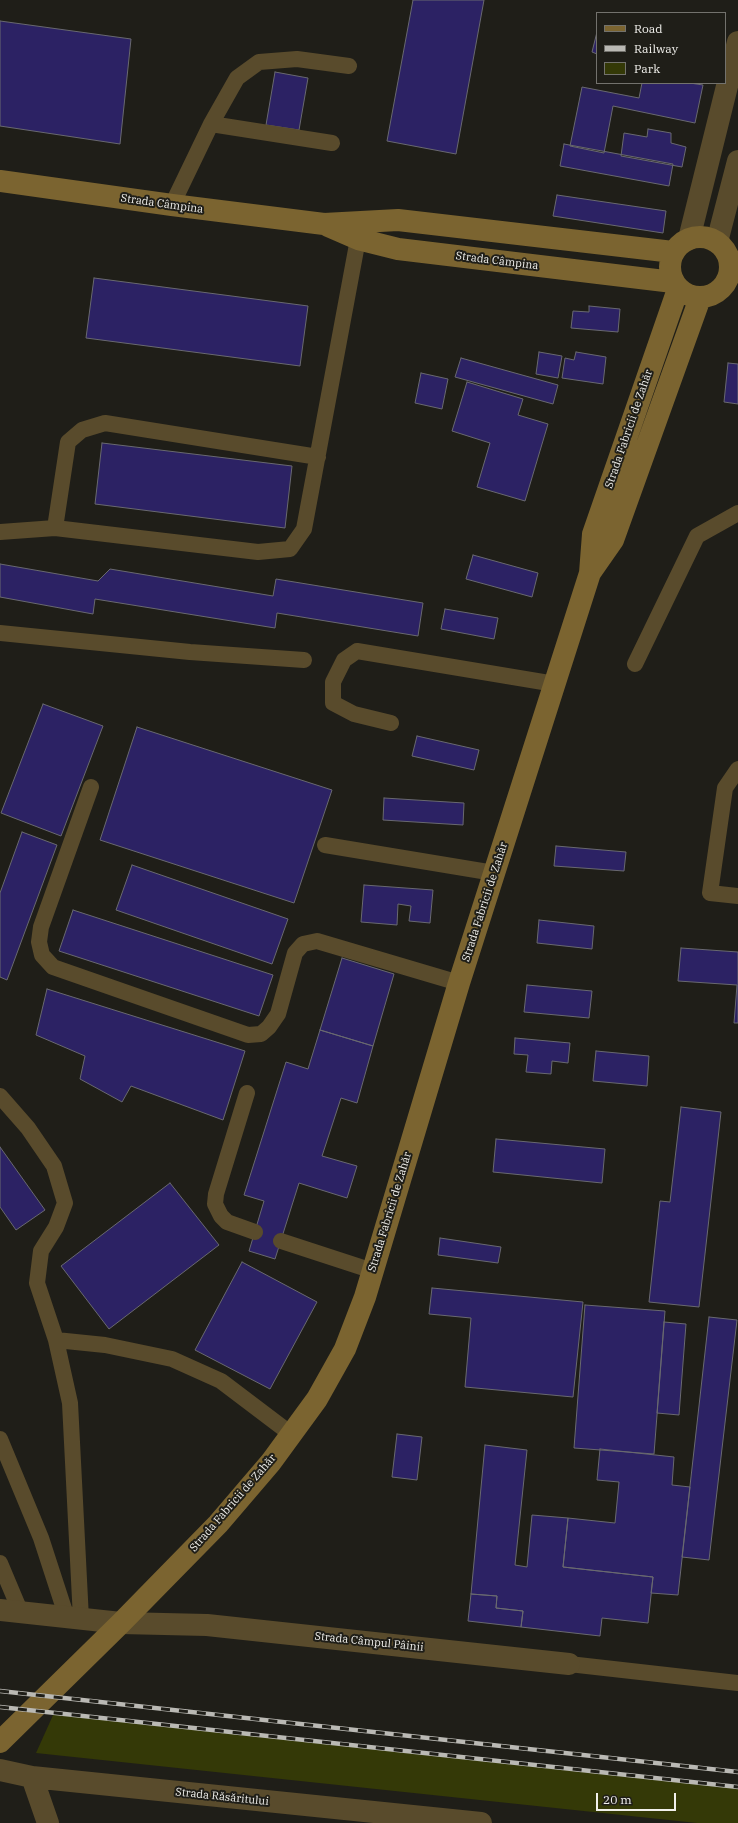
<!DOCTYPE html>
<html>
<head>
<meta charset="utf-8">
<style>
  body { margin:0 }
  #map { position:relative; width:738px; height:1823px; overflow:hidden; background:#1f1e18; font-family:"IBM Plex Serif",serif }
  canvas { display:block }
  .legend { position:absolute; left:596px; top:12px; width:130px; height:72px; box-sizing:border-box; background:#1f1e18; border:1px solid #73726d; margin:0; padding:5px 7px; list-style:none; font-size:12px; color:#f1f0ec }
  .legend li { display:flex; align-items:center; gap:8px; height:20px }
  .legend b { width:20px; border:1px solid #73726d }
  .scale { position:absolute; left:596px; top:1793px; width:80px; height:18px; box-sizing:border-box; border:2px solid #f1f0ec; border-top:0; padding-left:5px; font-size:12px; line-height:14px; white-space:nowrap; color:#f1f0ec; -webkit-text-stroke:3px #1f1e18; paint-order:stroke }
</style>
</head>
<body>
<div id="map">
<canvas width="738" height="1823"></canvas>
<ul class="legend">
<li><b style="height:5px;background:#7b6430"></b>Road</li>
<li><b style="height:5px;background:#bab9b4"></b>Railway</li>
<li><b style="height:11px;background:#343907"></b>Park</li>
</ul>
<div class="scale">20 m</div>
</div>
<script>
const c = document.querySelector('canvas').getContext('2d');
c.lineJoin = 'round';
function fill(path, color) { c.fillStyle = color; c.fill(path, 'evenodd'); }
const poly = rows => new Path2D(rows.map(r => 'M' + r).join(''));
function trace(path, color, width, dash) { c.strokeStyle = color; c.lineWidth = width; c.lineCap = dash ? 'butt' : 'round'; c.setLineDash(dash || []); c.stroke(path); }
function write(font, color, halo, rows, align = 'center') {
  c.font = font + ' "IBM Plex Serif",serif'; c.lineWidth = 4; c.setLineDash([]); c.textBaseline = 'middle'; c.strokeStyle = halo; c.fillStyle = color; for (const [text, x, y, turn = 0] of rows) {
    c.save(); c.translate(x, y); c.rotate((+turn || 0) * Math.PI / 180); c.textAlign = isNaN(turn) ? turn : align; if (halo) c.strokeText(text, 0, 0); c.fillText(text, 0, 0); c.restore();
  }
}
const green = poly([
  [54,1713,738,1787,738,1823,697,1823,36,1753]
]);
const building = poly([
  [413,0,484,0,456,154,387,141,413,0],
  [0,21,131,39,120,144,0,126,0,21],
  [597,32,597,54,592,52,597,32],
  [275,72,308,78,299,130,266,125,275,72],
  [642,83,690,83,703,85,695,123,613,106,604,153,570,146,582,87,639,98,642,83],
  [648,129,671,133,671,143,686,147,682,167,621,156,624,133,647,137,648,129],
  [564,144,673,164,669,186,560,166,564,144],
  [557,195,666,211,663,233,553,216,557,195],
  [94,278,308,306,300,366,86,338,94,278],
  [589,306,620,309,618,332,571,328,573,311,589,312,589,306],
  [539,352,562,356,558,378,536,374,539,352],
  [576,352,606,357,603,384,562,378,565,358,574,360,576,352],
  [461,358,558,385,553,404,455,377,461,358],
  [728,363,738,364,738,404,724,402,728,363],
  [421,373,448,379,442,409,415,403,421,373],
  [467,382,523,399,518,415,548,424,525,501,477,487,490,443,452,431,467,382],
  [102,443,292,466,285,528,95,504,102,443],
  [473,555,538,573,532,597,466,579,473,555],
  [0,564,98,581,110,569,273,596,276,579,423,603,418,636,277,613,275,628,95,599,93,614,0,597,0,564],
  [445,609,498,618,494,639,441,629,445,609],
  [43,704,103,726,61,836,1,813,43,704],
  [137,727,332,790,294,903,100,840,137,727],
  [417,736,479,750,474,770,412,756,417,736],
  [384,798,464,803,463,825,383,820,384,798],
  [22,832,57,845,7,980,0,977,0,893,22,832],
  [556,846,626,852,624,871,554,866,556,846],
  [132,865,288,919,272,964,116,910,132,865],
  [364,885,433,890,430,923,409,921,411,906,398,904,397,925,361,922,364,885],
  [73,910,273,975,259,1016,59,951,73,910],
  [539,920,594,926,592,949,537,943,539,920],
  [681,948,738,952,738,1023,734,1023,737,985,678,981,681,948],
  [342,958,394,974,373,1046,320,1030,342,958],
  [527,985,592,991,589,1018,524,1012,527,985],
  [47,989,245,1051,223,1120,131,1086,122,1102,80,1079,85,1056,36,1035,47,989],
  [320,1030,373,1046,357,1103,341,1098,322,1156,357,1166,347,1198,299,1183,275,1259,249,1251,264,1201,244,1195,286,1062,308,1069,320,1030],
  [515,1038,570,1043,568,1063,552,1061,551,1074,526,1072,528,1055,514,1054,515,1038],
  [596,1051,649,1056,647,1086,593,1081,596,1051],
  [681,1107,721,1112,699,1307,649,1302,660,1201,670,1202,681,1107],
  [496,1139,605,1149,602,1183,493,1172,496,1139],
  [0,1147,45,1210,16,1230,0,1207,0,1147],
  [170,1183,219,1245,109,1329,61,1266,170,1183],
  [440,1238,501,1247,498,1263,438,1255,440,1238],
  [242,1262,317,1302,270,1389,195,1350,242,1262],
  [432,1288,583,1302,573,1397,465,1387,471,1318,429,1314,432,1288],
  [585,1305,665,1311,654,1454,574,1448,585,1305],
  [709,1317,737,1320,709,1560,682,1557,709,1317],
  [664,1322,686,1324,679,1415,657,1413,664,1322],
  [397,1434,422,1437,417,1480,392,1477,397,1434],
  [485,1445,527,1450,515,1565,527,1567,532,1515,568,1518,563,1567,653,1577,648,1623,602,1618,600,1636,521,1627,523,1611,496,1608,497,1596,471,1594,485,1445],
  [600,1449,674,1457,672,1485,690,1487,678,1595,651,1593,653,1577,563,1567,568,1518,615,1523,619,1482,597,1480,600,1449],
  [471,1594,497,1596,496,1608,523,1611,521,1627,468,1621,471,1594]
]);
const lane = poly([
  [211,124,332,143],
  [172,205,211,124,237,78,259,62,297,59,349,66],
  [55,528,68,442,82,430,105,423,318,457],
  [0,532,55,528,258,552,290,549,304,529,358,239],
  [0,633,190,652,304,660],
  [635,664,697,536,738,513],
  [391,723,354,714,333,703,333,682,344,660,357,651,555,684],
  [738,769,725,788,710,893,738,896],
  [91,787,41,927,39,942,42,955,53,967,248,1035,261,1034,269,1027,278,1014,295,953,303,944,317,941,459,983],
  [325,845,494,873],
  [247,1093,216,1194,215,1204,221,1216,227,1222,255,1232],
  [0,1096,28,1128,54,1166,65,1203,56,1227,41,1251,37,1283,56,1340,70,1403,81,1619],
  [281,1241,373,1271],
  [56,1340,105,1345,172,1359,221,1381,291,1434],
  [0,1439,41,1538,67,1618],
  [0,1563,21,1613],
  [569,1664,738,1683]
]);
const street = poly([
  [689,239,738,42],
  [717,242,738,161],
  [0,1610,121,1623,207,1625,569,1664],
  [0,1770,32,1777,481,1823],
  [32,1777,48,1823]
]);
const secondary = poly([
  [0,181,172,205,324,224,398,220,673,252],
  [328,226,358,239,398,249,673,282],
  '670 267a30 30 0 1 1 60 0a30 30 0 1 1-60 0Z',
  [590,573,613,540,700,298],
  [0,1742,121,1623,218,1524,271,1462,317,1399,345,1349,365,1297,459,983,590,573,593,534,678,289]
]);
const rail = poly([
  [0,1691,738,1772],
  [0,1707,738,1787]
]);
const streetNames = [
  ["Strada Câmpina",162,204,8],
  ["Strada Câmpina",497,261,7],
  ["Strada Fabricii de Zahăr",629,429,-71],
  ["Strada Fabricii de Zahăr",485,902,-72],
  ["Strada Fabricii de Zahăr",390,1212,-73],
  ["Strada Fabricii de Zahăr",233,1503,-49],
  ["Strada Câmpul Pâinii",369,1642,6],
  ["Strada Răsăritului",222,1797,6]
];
fill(green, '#343907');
fill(building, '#2c2264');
trace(building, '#696970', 1);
trace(lane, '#594b2c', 16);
trace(street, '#594b2c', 22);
trace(secondary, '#7b6430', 22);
trace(rail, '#bab9b4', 4.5);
trace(rail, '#1f1e18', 3, [9]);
write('11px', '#f1f0ec', '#1f1e18', streetNames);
</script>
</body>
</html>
